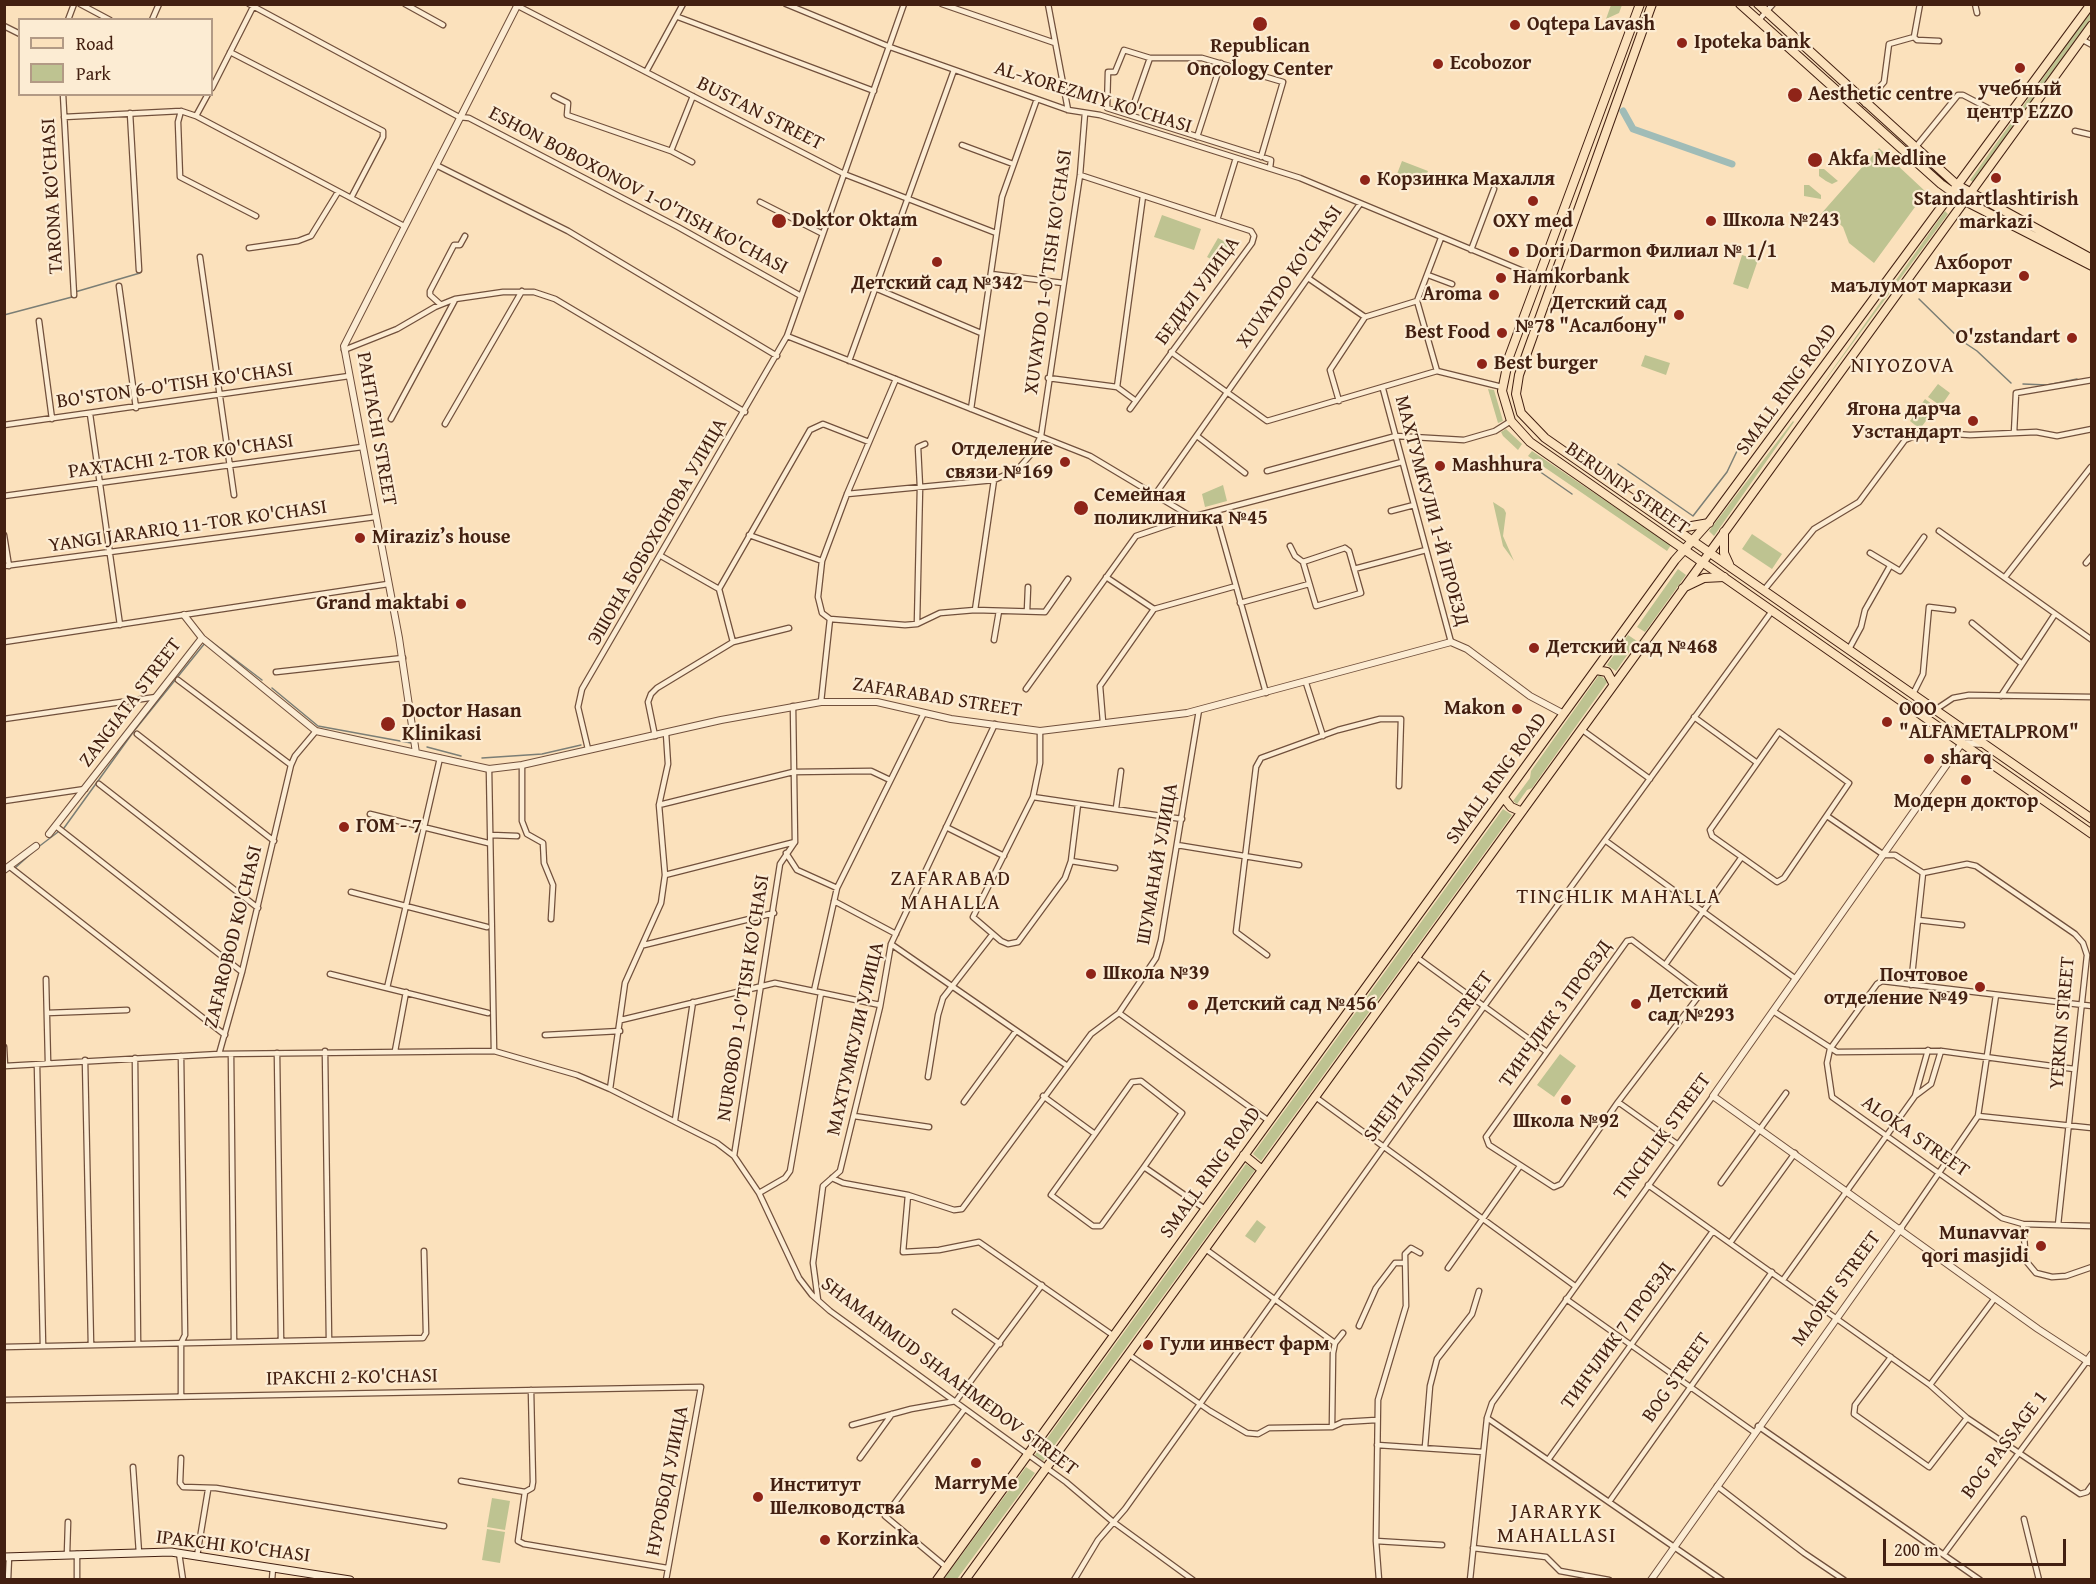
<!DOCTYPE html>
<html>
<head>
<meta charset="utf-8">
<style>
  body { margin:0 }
  #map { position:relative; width:2096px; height:1584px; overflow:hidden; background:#fbe1bc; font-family:"Gentium Book Plus",serif }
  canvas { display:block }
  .frame { position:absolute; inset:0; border:6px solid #432011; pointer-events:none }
  .legend { position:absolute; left:18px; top:18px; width:195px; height:78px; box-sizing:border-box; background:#fcecd3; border:2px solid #b29a85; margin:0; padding:8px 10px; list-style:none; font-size:18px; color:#432011 }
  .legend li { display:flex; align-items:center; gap:12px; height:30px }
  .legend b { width:30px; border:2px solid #b29a85 }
  .scale { position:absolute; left:1883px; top:1539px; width:183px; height:27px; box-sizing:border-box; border:3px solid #432011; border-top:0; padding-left:8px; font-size:18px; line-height:21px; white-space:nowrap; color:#432011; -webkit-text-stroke:4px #fcecd3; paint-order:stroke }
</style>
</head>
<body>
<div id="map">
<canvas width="2096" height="1584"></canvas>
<div class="frame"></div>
<ul class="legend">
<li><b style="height:8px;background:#fbe1bc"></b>Road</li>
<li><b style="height:16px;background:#bec391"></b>Park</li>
</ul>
<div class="scale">200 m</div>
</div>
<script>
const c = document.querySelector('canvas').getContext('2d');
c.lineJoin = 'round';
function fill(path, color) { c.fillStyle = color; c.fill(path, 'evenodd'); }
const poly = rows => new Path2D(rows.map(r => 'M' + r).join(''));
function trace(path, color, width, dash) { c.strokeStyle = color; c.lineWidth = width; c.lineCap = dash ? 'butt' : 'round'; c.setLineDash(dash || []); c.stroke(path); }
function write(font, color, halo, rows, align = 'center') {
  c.font = font + ' "Gentium Book Plus",serif'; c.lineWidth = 4.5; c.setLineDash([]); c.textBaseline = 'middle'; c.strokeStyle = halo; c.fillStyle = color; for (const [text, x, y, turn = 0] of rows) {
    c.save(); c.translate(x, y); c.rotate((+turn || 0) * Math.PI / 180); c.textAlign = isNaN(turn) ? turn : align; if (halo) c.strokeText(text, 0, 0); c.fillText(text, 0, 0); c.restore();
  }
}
const green = poly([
  [1611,5,1622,5,1619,13,1606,19],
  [2091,11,2091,18,1973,182,1970,180],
  [1879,148,1926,192,1874,263,1849,243,1843,227,1832,217,1820,215],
  [1402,161,1428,171,1423,183,1397,174],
  [1819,169,1824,169,1838,181,1832,184,1826,181,1819,176],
  [1804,185,1809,185,1821,195,1821,199,1804,196],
  [1945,211,1948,214,1813,397],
  [1162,215,1201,229,1194,250,1154,237],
  [1218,238,1229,244,1218,263,1207,257],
  [1742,255,1758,260,1748,289,1733,284],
  [1645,355,1670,363,1666,375,1641,366],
  [1938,384,1950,393,1941,406,1928,397],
  [1488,389,1494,390,1503,421,1498,423],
  [1925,399,1936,407,1920,429,1910,421],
  [1793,421,1794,422,1714,536,1709,531],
  [1506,429,1522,444,1518,450,1503,436,1501,432],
  [1532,451,1671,545,1667,551,1528,456],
  [1223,485,1227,501,1205,507,1202,494],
  [1493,502,1504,509,1506,513,1503,536,1514,561,1503,546],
  [1752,534,1782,554,1772,569,1742,549],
  [1678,569,1686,575,1645,632,1637,627],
  [1628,635,1637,641,1616,671,1607,665],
  [1599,675,1608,681,1532,788,1527,790,1517,804,1513,801,1530,778,1531,771],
  [1503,809,1512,815,1261,1161,1253,1154],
  [1560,1054,1576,1066,1554,1097,1537,1085],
  [1246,1164,1255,1170,1043,1461,1035,1455],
  [1257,1220,1266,1227,1255,1243,1245,1236],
  [1026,1467,1035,1473,957,1579,944,1579],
  [492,1498,510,1501,505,1530,487,1527],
  [487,1529,505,1532,500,1563,482,1560]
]);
const stream = poly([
  [75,292,140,273],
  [1919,299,1962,341,1977,351,2011,383],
  [4,315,72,297],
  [2023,384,2047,385,2077,379],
  [1526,462,1572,494],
  [1618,464,1693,516,1727,472,1737,451],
  [208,639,262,680],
  [272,688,318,726,411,743],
  [427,747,461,756],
  [482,758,542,754,581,745],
  [64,828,134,731,205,643],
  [37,848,58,832],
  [15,868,34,851]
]);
const canal = poly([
  [1623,111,1633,129,1732,164]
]);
const minor = poly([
  [80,4,110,20],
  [249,4,459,117,469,118,678,227,801,296],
  [405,4,443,25],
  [786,4,890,47,1068,110,1100,115,1300,178,1540,278],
  [942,4,1055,43],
  [1048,4,1068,110],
  [1975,4,1977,13],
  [516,5,844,174,996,233],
  [678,17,874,91],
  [68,20,74,4],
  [152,20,159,4],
  [1758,21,1773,4],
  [4,26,20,34],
  [1914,37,1920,4],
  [2081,39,2092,45],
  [230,52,383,131,383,137,351,198],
  [646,72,683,4],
  [212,88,254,5],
  [63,94,74,295],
  [554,96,568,103,567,115,671,151,693,96],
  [1865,104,1884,82,1889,44,1914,37,1917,40,1939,41],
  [181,111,178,122,180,177,256,216],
  [130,113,139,270],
  [1130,115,1150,58],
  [196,116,208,94],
  [64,117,181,111,196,116,404,226],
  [2075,131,2092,135],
  [1197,137,1221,63],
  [962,145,1013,164],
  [1915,148,1958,95,1963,95,2007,118],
  [671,151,692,162],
  [1259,156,1107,108,1108,72,1115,72,1124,50,1150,58,1202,58,1283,82,1261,157],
  [1265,158,1271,160,1270,168],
  [436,165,568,231,777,356],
  [1080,175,1251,231,1254,236,1252,243,1130,409],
  [760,202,823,234],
  [1217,220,1236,158],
  [249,248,298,241,311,236,338,192],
  [1471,250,1494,189],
  [200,257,234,495],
  [991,274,1063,283],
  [1428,275,1452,284],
  [1308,278,1365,317],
  [119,286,136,408],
  [875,288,981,333],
  [440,304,430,295,430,291,454,245,460,245,465,236],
  [39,321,52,419],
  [787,336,1090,456,1192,517],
  [344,350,397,329,435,307,455,299,503,292,534,292,555,299,745,412],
  [1171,352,1267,421,1437,371,1502,387],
  [849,361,954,70],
  [1437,371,1417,301,1441,238],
  [1048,378,1117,387],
  [896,379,847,494,822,561,818,597,822,613,830,619,905,625,917,624,940,613,975,610,994,480],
  [1383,389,1451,642],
  [1136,401,1117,387,1143,196],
  [1339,401,1330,370,1365,317,1417,301],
  [971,409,1002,197,1037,99],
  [90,414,120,625],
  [391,419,455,300],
  [445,424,522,291],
  [4,425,349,376],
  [2014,433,2016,393,2092,380],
  [1197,436,1245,473],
  [1267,471,1396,436,1464,440,1495,431,1511,421],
  [847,494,994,480,1018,469,1033,452,1041,436,1080,175,1085,113],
  [4,496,362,447],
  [1154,496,1360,204],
  [1215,511,1266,693],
  [1391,511,1414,505],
  [1939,531,2092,640],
  [4,535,9,566],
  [749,535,822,561],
  [1290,546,1295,556,1303,562],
  [1345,548,1349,551,1361,593,1316,606,1303,562,1345,548],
  [1870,553,1900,571,1924,537],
  [661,556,719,589],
  [2086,563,2092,556],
  [4,566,375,517],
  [1354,569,1426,550],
  [1106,577,1154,609],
  [2005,577,2091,467],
  [1764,590,1814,529,1859,502,1905,440,1925,432,1970,435,2036,432,2057,436,2092,429],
  [1240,603,1309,584],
  [975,610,1045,612,1068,579],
  [1027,611,1028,587],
  [1972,623,2022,664],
  [917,624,920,487,918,447,925,444],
  [994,640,999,611],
  [4,642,388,584],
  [733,642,719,589,810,430,823,424,869,442],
  [1849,649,1861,627,1865,610,1890,566],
  [276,672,403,658],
  [178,680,291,765],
  [1306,683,1323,736],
  [1026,689,1136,536,1192,517,1402,462],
  [1913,694,1923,674,1929,607,1953,610],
  [2001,696,2055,614],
  [821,702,830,619],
  [1935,710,1953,698,1969,695,2092,697],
  [1694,717,1756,762],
  [4,719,156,697],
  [1103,722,1100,686,1154,609,1236,586],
  [1581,729,1650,779],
  [1040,731,1040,763,1033,797,973,917,1001,941,1008,944,1018,942,1065,878,1071,861,1078,804],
  [1779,732,1849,783,1784,878,1777,882,1712,836,1710,830,1779,732],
  [137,734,274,841],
  [655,736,648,702,651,694,657,688,733,642,789,628],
  [588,749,578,707,582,689,787,336,904,4],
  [522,765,522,821,527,834,543,843,544,863,553,885,551,919],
  [489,769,494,1051],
  [99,784,258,908],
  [1033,797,1182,819],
  [4,801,85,789],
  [659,805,793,772,871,771,890,780],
  [1116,808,1121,771],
  [370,814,488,843],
  [1827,816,1884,855,1895,855,1923,873,1967,864,1976,866,2075,934,2083,943,2087,955,2058,1225],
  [57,827,242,972],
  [946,827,1004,856],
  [491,835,517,836],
  [1606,841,1796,979],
  [1177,845,1299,865],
  [786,853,797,870,837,888],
  [1071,861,1115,868],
  [10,867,225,1035],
  [665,875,795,842],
  [351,892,487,927],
  [834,901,896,934],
  [1918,920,1962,925],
  [1632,940,1698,990,1698,997,1618,1102,1561,1184,1554,1187,1489,1145,1486,1137,1627,941,1632,940],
  [891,944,1066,1065],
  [644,945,774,913],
  [1267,955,1236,932,1256,767,1261,758,1338,730,1380,719,1401,719,1399,786],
  [1415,956,1547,1052],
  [1665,965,1741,858],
  [330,974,488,1013],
  [46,979,48,1062],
  [1911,985,1923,873],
  [387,988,440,758],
  [814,991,837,888,924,713],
  [2092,1006,1882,981,1877,984,1830,1049,1827,1063,1832,1097,2002,1218,2023,1224,2092,1226],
  [1773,1011,1837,1052,1941,1051,2074,1069],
  [47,1013,127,1010],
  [1119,1013,1269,1121],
  [621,1020,775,983,880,1005],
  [545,1035,620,1031],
  [4,1047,5,1066,219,1054,494,1051,577,1075,610,1089,717,1143,734,1156,759,1193,799,1278,812,1295,830,1311,1066,1482,1112,1521,1193,1580],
  [325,1051,329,1340],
  [395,1051,406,992],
  [277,1053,281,1341],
  [219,1054,242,972,291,765,295,756,316,731],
  [231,1054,234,1342],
  [181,1056,185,1335,181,1343,181,1396],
  [135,1058,138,1344],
  [85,1060,91,1345],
  [37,1065,43,1346],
  [928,1077,938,1015,943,998,992,935],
  [610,1089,625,983,661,903,665,875,659,805,668,764,666,733],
  [1043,1096,1095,1134,1132,1082,1141,1081,1182,1113,1144,1167,1205,1209],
  [1314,1096,1575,1286],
  [1915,1096,1931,1084,1941,1051],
  [964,1102,1016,1031],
  [1618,1102,1677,1144],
  [854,1116,929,1127],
  [1978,1116,2092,1128],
  [675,1120,693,1002],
  [1095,1134,1051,1195,1093,1226,1101,1226,1144,1167],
  [734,1156,780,864,795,842,793,706],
  [832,1178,843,1183,908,1195,954,1210,962,1209,1091,1034,1119,1013,1156,958,1161,940,1199,710],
  [1721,1183,1786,1093],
  [1648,1185,1930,1385,1967,1418,2080,1494,2087,1492,2092,1485],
  [759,1193,785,1178,790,1171,821,993],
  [908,1195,903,1252,939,1250,979,1242,1114,1336],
  [2023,1224,2026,1261,2036,1273,2052,1277,2066,1276,2092,1267],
  [1901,1228,1978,1116,1996,995],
  [1730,1243,1795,1153],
  [1204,1248,1335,1343],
  [1448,1268,1520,1166],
  [1783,1280,1915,1096,1928,1050],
  [1566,1299,1754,1432],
  [818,1300,813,1263,823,1186,840,1171,880,1007,891,944,995,724],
  [955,1312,1000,1344],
  [1359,1326,1376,1288,1395,1263,1404,1263],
  [4,1347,423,1338,426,1333,424,1251],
  [1128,1354,1210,1411,1247,1433,1258,1434,1269,1428,1332,1427,1343,1422,1376,1420],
  [1891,1357,1855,1405,1854,1414,1929,1467,1967,1418],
  [1930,1385,1995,1298],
  [531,1390,533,1482,532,1488,525,1492,518,1541,524,1544,667,1568],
  [4,1400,701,1387,666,1580],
  [1487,1418,1722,1580],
  [852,1425,911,1409,956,1401,1042,1285],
  [1758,1426,1980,1580],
  [1332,1427,1333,1353,1335,1343,1343,1333],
  [1377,1445,1483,1452],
  [1425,1447,1430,1386,1437,1359,1472,1314,1479,1291],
  [181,1458,180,1483,183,1487,216,1488,444,1526],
  [860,1458,892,1414],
  [1548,1460,1713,1231],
  [133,1467,139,1553],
  [461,1481,525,1492],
  [1717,1486,1804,1553,1844,1580],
  [1609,1502,1772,1272],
  [2024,1519,2039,1580],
  [1376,1541,1442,1545],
  [1473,1548,1546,1557,1560,1571,1609,1580],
  [179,1553,183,1580],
  [67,1554,68,1522],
  [1944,1554,2087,1361,2092,1364],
  [197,1556,208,1490],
  [946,1567,885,1516,964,1410],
  [8,1580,9,1557],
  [77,1580,77,1554],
  [272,1580,273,1568],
  [1074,1580,1098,1540,1125,1509,1485,1005,1772,611],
  [1379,1580,1376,1541,1378,1400,1406,1306,1405,1254,1411,1248,1420,1253],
  [1470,1580,1487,1418,1492,1403,1713,1096]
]);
const tertiary = poly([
  [184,615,202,638,316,731,489,769,522,765,721,720,821,702,877,702,951,719,1040,731,1187,713,1451,642,1467,649,1530,696,1564,714],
  [1960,727,1962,743,1713,1096,2038,1329,2087,1361,2092,1354],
  [1963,743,1984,744],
  [416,753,399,638,344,346,518,4],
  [49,834,202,638],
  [4,870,36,846],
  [1651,1580,1901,1228]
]);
const secondary = poly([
  [4,1557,171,1552,350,1580]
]);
const primary = poly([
  [1640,4,1509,357,1502,391,1511,421,1530,442,2092,834],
  [1652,4,1519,375,1516,394,1521,413,1545,438,2092,819],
  [1740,4,1941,184,1965,201,2092,266],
  [1758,4,1957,185,2092,259],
  [1724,532,1724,553,1729,564]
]);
const trunk = poly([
  [1671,525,1686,527,1709,523],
  [1683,588,1704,578,1724,577],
  [1596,670,1607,672,1613,683],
  [1504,798,1511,807,1520,811],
  [1244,1155,1261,1169],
  [937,1580,1675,560,1709,522,2091,4],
  [965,1580,2092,25]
]);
const markers = [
  [1260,24,8,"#8f2418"],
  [1515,25,6,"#8f2418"],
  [1682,43,6,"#8f2418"],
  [1438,64,6,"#8f2418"],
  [2020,68,6,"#8f2418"],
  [1795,95,8,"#8f2418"],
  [1815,160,8,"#8f2418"],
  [1996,178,6,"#8f2418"],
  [1365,180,6,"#8f2418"],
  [1533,201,6,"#8f2418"],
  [779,221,8,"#8f2418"],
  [1711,221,6,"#8f2418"],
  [1514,252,6,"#8f2418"],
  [937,262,6,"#8f2418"],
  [2024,276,6,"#8f2418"],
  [1501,278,6,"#8f2418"],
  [1494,295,6,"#8f2418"],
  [1679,315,6,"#8f2418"],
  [1502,333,6,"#8f2418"],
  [2072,338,6,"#8f2418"],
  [1482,364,6,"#8f2418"],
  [1973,421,6,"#8f2418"],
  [1065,462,6,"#8f2418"],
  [1440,466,6,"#8f2418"],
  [1081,508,8,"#8f2418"],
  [360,538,6,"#8f2418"],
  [461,604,6,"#8f2418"],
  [1534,648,6,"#8f2418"],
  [1517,709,6,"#8f2418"],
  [1887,722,6,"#8f2418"],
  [388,724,8,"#8f2418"],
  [1929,759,6,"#8f2418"],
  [1966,780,6,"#8f2418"],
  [344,827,6,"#8f2418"],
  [1091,974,6,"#8f2418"],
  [1980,987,6,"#8f2418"],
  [1636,1004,6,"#8f2418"],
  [1193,1005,6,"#8f2418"],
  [1566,1100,6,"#8f2418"],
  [2041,1246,6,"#8f2418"],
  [1148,1345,6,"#8f2418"],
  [976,1463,6,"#8f2418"],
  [758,1497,6,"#8f2418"],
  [825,1540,6,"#8f2418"]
];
const poiNames = [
  ["Oqtepa Lavash",1527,25],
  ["Ipoteka bank",1694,43],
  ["Republican",1260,47,"center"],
  ["Oncology Center",1260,70,"center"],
  ["Ecobozor",1450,64],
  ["учебный",2020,90,"center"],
  ["центр ЕZZO",2020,113,"center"],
  ["Aesthetic centre",1808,95],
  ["Akfa Medline",1828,160],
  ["Корзинка Махалля",1377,180],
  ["Standartlashtirish",1996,200,"center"],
  ["markazi",1996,223,"center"],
  ["Doktor Oktam",792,221],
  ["Школа №243",1723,221],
  ["OXY med",1533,222,"center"],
  ["Dori Darmon Филиал № 1/1",1526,252],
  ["Ахборот",2012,264,"right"],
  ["маълумот маркази",2012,287,"right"],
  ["Hamkorbank",1513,278],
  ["Детский сад №342",937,284,"center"],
  ["Aroma",1482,295,"right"],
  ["Детский сад",1667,304,"right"],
  ["№78 \"Асалбону\"",1667,327,"right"],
  ["Best Food",1490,333,"right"],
  ["O'zstandart",2060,338,"right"],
  ["Best burger",1494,364],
  ["Ягона дарча",1961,410,"right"],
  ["Узстандарт",1961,433,"right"],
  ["Отделение",1053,450,"right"],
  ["связи №169",1053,473,"right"],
  ["Mashhura",1452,466],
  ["Семейная",1094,496],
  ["поликлиника №45",1094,519],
  ["Miraziz’s house",372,538],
  ["Grand maktabi",449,604,"right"],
  ["Детский сад №468",1546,648],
  ["Makon",1505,709,"right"],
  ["OOO",1899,710],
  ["\"ALFAMETALPROM\"",1899,733],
  ["Doctor Hasan",402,712],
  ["Klinikasi",402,735],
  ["sharq",1941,759],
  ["Модерн доктор",1966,802,"center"],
  ["ГОМ - 7",356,827],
  ["Школа №39",1103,974],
  ["Почтовое",1968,976,"right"],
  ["отделение №49",1968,999,"right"],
  ["Детский",1648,993],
  ["сад №293",1648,1016],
  ["Детский сад №456",1205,1005],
  ["Школа №92",1566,1122,"center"],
  ["Munavvar",2029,1234,"right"],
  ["qori masjidi",2029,1257,"right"],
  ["Гули инвест фарм",1160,1345],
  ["MarryMe",976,1484,"center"],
  ["Институт",770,1486],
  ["Шелководства",770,1509],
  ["Korzinka",837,1540]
];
const streetNames = [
  ["AL-XOREZMIY KO'CHASI",1093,98,17],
  ["BUSTАN STREET",760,114,27],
  ["ESHON BOBOXONOV 1-O'TISH KO'CHASI",638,191,28],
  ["TARONA KO'CHASI",53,196,-93],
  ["XUVAYDO 1-O'TISH KO'CHASI",1049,272,-82],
  ["XUVAYDO KO'CHASI",1290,277,-55],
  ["БЕДИЛ УЛИЦА",1198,291,-54],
  ["BO'STON 6-O'TISH KO'CHASI",175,386,-8],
  ["SMALL RING ROAD",1787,390,-54],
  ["PAHTACHI STREET",376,429,80],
  ["PAXTACHI 2-TOR KO'CHASI",181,457,-8],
  ["BERUNIY STREET",1627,489,35],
  ["МАХТУМКУЛИ 1-Й ПРОЕЗД",1431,511,75],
  ["YANGI JARARIQ 11-TOR KO'CHASI",188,527,-8],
  ["ЭШОНА БОБОХОНОВА УЛИЦА",658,532,-60],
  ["ZAFARABAD STREET",937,698,9],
  ["ZANGIATA STREET",131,703,-53],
  ["SMALL RING ROAD",1497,779,-54],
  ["ШУМАНАЙ УЛИЦА",1158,864,-80],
  ["ZAFAROBOD KO'CHASI",234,937,-76],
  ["NUROBOD 1-O'TISH KO'CHASI",744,998,-81],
  ["ТИНЧЛИК 3 ПРОЕЗД",1556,1014,-54],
  ["YERKIN STREET",2063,1023,-85],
  ["МАХТУМКУЛИ УЛИЦА",856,1039,-77],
  ["SHEJH ZAJNIDIN STREET",1429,1057,-54],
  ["TINCHLIK STREET",1663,1137,-54],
  ["ALOKA STREET",1915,1137,35],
  ["SMALL RING ROAD",1211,1173,-54],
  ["MAORIF STREET",1837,1289,-54],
  ["ТИНЧЛИК 7 ПРОЕЗД",1618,1336,-54],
  ["SHAMAHMUD SHAAHMEDOV STREET",949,1377,37],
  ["IPAKCHI 2-KO'CHASI",352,1378,-1],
  ["BOG STREET",1677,1378,-55],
  ["BOG PASSAGE 1",2005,1445,-53],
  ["НУРОБОД УЛИЦА",668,1481,-79],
  ["IPAKCHI KO'CHASI",233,1547,7]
];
const neighbourhoodNames = [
  ["NIYOZOVA",1903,367],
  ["ZAFARABAD",951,880],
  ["MAHALLA",951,904],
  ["TINCHLIK MAHALLA",1619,898],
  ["JARARYK",1557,1513],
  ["MAHALLASI",1557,1537]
];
fill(green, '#bec391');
trace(stream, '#7b7e75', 1.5);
trace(canal, '#a0bcb7', 7);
trace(minor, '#71503c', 7);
trace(tertiary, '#71503c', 8);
trace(secondary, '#432011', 9);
trace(primary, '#432011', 10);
trace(trunk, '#432011', 10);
trace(minor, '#fcecd3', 4.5);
trace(tertiary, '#fcecd3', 6);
trace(secondary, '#fcecd3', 7);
trace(primary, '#fbe1bc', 8);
trace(trunk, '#fbe1bc', 8);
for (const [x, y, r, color] of markers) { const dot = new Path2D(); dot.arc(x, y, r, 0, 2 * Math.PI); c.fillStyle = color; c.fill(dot); trace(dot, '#fcecd3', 2); }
write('bold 20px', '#432011', '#fcecd3', poiNames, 'left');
write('20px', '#432011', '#fcecd3', streetNames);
c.letterSpacing = '1.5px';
write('21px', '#432011', '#fcecd3', neighbourhoodNames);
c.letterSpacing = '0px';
</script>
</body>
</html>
